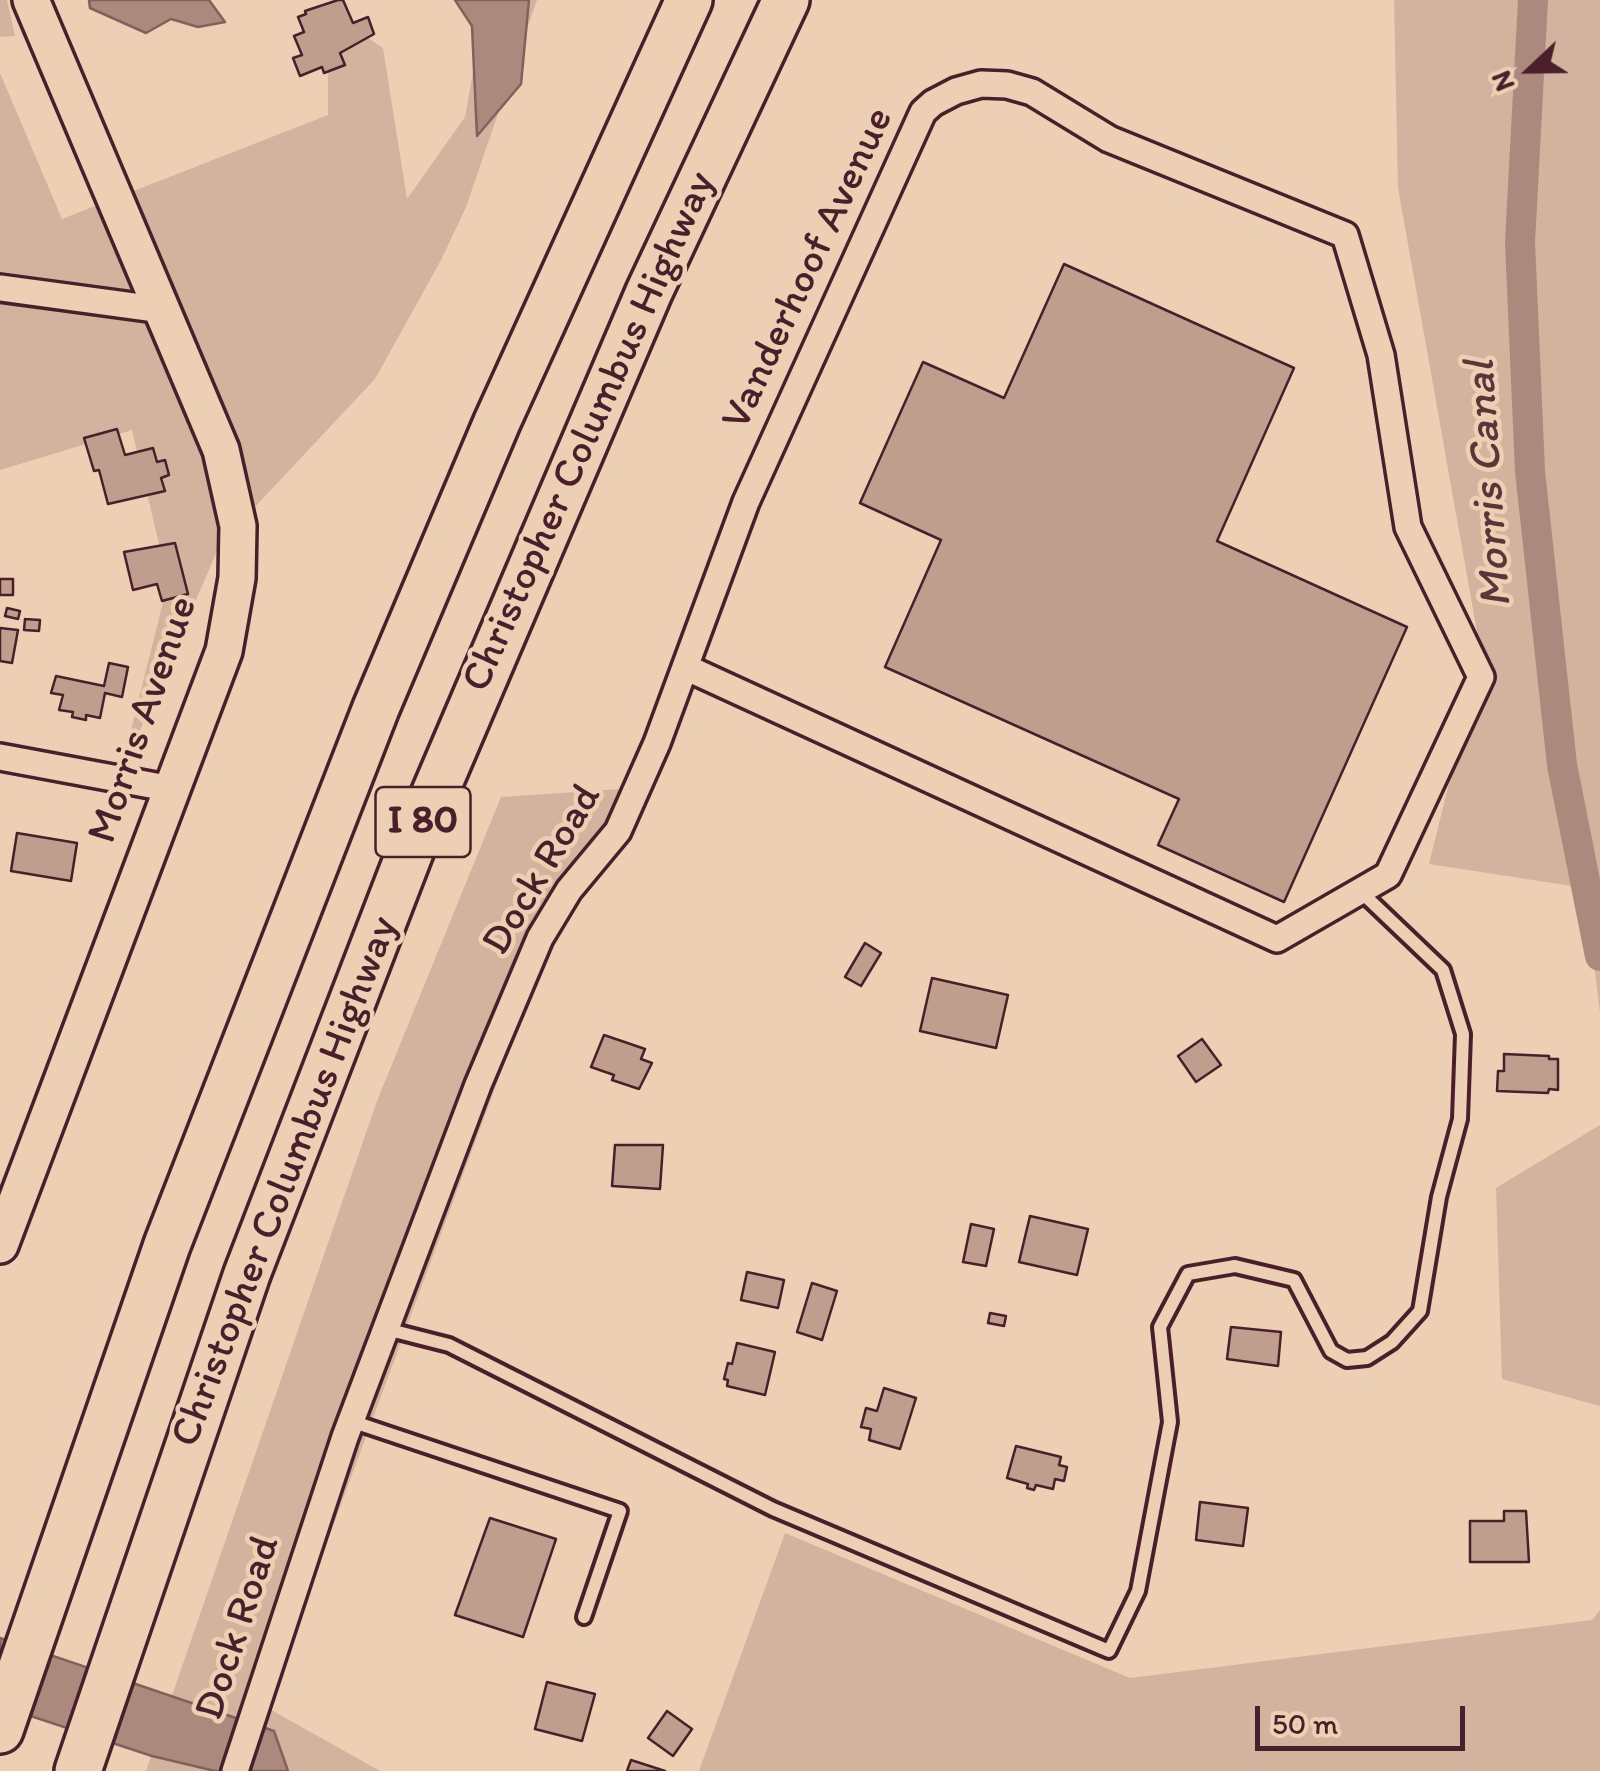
<!DOCTYPE html>
<html>
<head>
<meta charset="utf-8">
<style>
  body { margin:0 }
  #map { position:relative; width:1600px; height:1771px; overflow:hidden; background:#edcfb3; font-family:Itim,sans-serif }
  canvas { display:block }
  .north { position:absolute; left:1480px; top:20px; width:100px; height:100px; -webkit-text-stroke:8px #edcfb3; paint-order:stroke; rotate:248deg; font-size:28px; font-weight:700; line-height:40px; text-align:center; color:#4a1f2b }
  .north::after { content:''; display:block; margin:auto; width:35px; height:45px; background:#4a1f2b; clip-path:polygon(50% 0,100% 100%,50% 72%,0 100%) }
  .scale { position:absolute; left:1255px; top:1706px; width:210px; height:45px; box-sizing:border-box; border:5px solid #4a1f2b; border-top:0; padding-left:12px; font-size:30px; line-height:35px; white-space:nowrap; color:#4a1f2b; -webkit-text-stroke:8px #edcfb3; paint-order:stroke }
</style>
</head>
<body>
<div id="map">
<canvas width="1600" height="1771"></canvas>
<div class="north">N</div>
<div class="scale">50 m</div>
</div>
<script>
const c = document.querySelector('canvas').getContext('2d');
c.lineJoin = 'round';
function fill(path, color) { c.fillStyle = color; c.fill(path, 'evenodd'); }
const poly = rows => new Path2D(rows.map(r => 'M' + r).join(''));
function trace(path, color, width, dash) { c.strokeStyle = color; c.lineWidth = width; c.lineCap = dash ? 'butt' : 'round'; c.setLineDash(dash || []); c.stroke(path); }
function write(font, color, halo, rows, align = 'center') {
  c.font = font + ' Itim,sans-serif'; c.lineWidth = 9; c.setLineDash([]); c.textBaseline = 'middle'; c.strokeStyle = halo; c.fillStyle = color; for (const [text, x, y, turn = 0] of rows) {
    c.save(); c.translate(x, y); c.rotate((+turn || 0) * Math.PI / 180); c.textAlign = isNaN(turn) ? turn : align; if (halo) c.strokeText(text, 0, 0); c.fillText(text, 0, 0); c.restore();
  }
}
const green = poly([
  [0,0,7,0,15,36,0,37],
  [483,0,537,0,466,207,441,260,375,379,220,544,118,782,168,582,132,430,0,470,0,73,62,219,328,115,328,11,383,48,407,199,465,117,485,5],
  [1394,0,1600,0,1600,1013,1585,888,1429,864,1481,654,1398,188],
  [635,788,555,926,266,1707,380,1771,146,1771,377,1101,501,797],
  [1600,1125,1600,1406,1502,1379,1496,1188],
  [785,1533,1130,1678,1592,1620,1600,1610,1600,1771,699,1771]
]);
const water = poly([
  [89,0,209,0,225,22,198,27,171,19,146,33,90,8,89,0],
  [455,0,529,0,521,84,477,136,472,26,455,0],
  [0,1638,274,1731,288,1771,215,1771,152,1756,0,1706,0,1638]
]);
const canal = poly([
  [1533,0,1520,242,1530,471,1562,765,1600,956]
]);
const building = poly([
  [338,0,343,0,353,23,368,17,374,34,340,53,345,65,324,73,322,67,300,76,293,58,302,55,294,36,304,32,298,17,306,14,305,11,338,0],
  [1064,264,1294,368,1217,541,1407,627,1284,902,1158,845,1179,799,885,667,941,540,860,503,923,362,1004,398,1064,264],
  [117,429,125,455,153,448,157,462,165,460,169,475,161,478,165,491,108,504,99,470,94,471,84,438,117,429],
  [175,543,188,594,162,601,157,584,133,590,124,552,175,543],
  [0,579,13,579,13,595,0,595,0,579],
  [7,608,20,611,18,619,5,616,7,608],
  [25,619,40,620,39,631,24,630,25,619],
  [0,628,18,630,12,663,0,661,0,628],
  [109,663,128,667,122,697,105,693,100,718,86,715,86,720,72,717,73,712,59,710,63,695,51,693,56,676,104,686,109,663],
  [17,833,77,843,71,881,11,871,17,833],
  [865,943,881,953,861,986,845,977,865,943],
  [932,978,1008,995,996,1048,920,1031,932,978],
  [604,1035,645,1049,641,1059,652,1063,639,1089,612,1080,614,1075,591,1067,604,1035],
  [1202,1039,1221,1065,1196,1082,1178,1056,1202,1039],
  [1504,1054,1549,1056,1549,1059,1558,1059,1558,1090,1549,1089,1548,1093,1497,1091,1498,1071,1504,1071,1504,1054],
  [615,1145,663,1145,660,1189,612,1186,615,1145],
  [1030,1216,1088,1229,1077,1275,1019,1262,1030,1216],
  [971,1224,994,1229,986,1266,963,1262,971,1224],
  [747,1272,784,1280,778,1308,741,1300,747,1272],
  [812,1283,837,1291,822,1340,797,1332,812,1283],
  [990,1313,1006,1316,1004,1326,988,1323,990,1313],
  [1231,1327,1281,1332,1278,1366,1227,1359,1231,1327],
  [737,1343,775,1352,765,1395,727,1386,728,1380,724,1379,728,1363,732,1364,737,1343],
  [884,1388,916,1398,900,1449,869,1440,871,1429,861,1427,866,1408,877,1411,884,1388],
  [1016,1446,1061,1457,1059,1465,1067,1467,1064,1481,1055,1479,1053,1489,1036,1485,1034,1490,1027,1488,1028,1484,1007,1478,1016,1446],
  [1200,1502,1248,1508,1243,1546,1196,1540,1200,1502],
  [1504,1511,1526,1511,1529,1562,1470,1562,1470,1521,1504,1521,1504,1511],
  [490,1518,556,1539,523,1637,455,1615,490,1518],
  [547,1682,595,1694,582,1741,535,1729,547,1682],
  [667,1711,692,1729,673,1756,648,1738,667,1711],
  [631,1760,665,1771,627,1771,631,1760]
]);
const lane = poly([
  [386,1329,449,1345,773,1509,1109,1651,1138,1591,1170,1422,1160,1327,1188,1274,1235,1266,1294,1280,1331,1351,1347,1360,1367,1358,1392,1342,1420,1311,1439,1197,1460,1119,1463,1034,1443,970,1360,891],
  [351,1421,620,1511,584,1617]
]);
const street = poly([
  [0,288,163,310],
  [0,757,172,789],
  [235,1771,345,1437,478,1085,540,938,569,890,618,831,657,743,746,502,923,112,933,103,956,91,981,84,1007,85,1032,92,1109,139,1345,235,1381,355,1408,527,1481,677,1388,875,1277,939,685,667]
]);
const secondary = poly([
  [0,1245,224,651,237,578,238,526,221,450,31,0]
]);
const highway = poly([
  [0,1730,167,1245,376,708,497,422,689,0],
  [78,1771,247,1274,413,844,649,292,786,0]
]);
const shields = [
  [423,822,95]
];
const shieldNames = [
  ["I 80",423,822]
];
const streetNames = [
  ["Vanderhoof Avenue",809,269,-65],
  ["Christopher Columbus Highway",590,432,-66],
  ["Morris Avenue",144,720,-71],
  ["Dock Road",543,870,-59],
  ["Christopher Columbus Highway",286,1182,-69],
  ["Dock Road",239,1628,-72]
];
const waterNames = [
  ["Morris Canal",1490,484,-94]
];
fill(green, '#d2b39d');
fill(water, '#ac897d');
trace(water, '#855f5c', 2.5);
trace(canal, '#ac897d', 30);
fill(building, '#bf9e8d');
trace(building, '#4a1f2b', 2.5);
trace(lane, '#4a1f2b', 20);
trace(street, '#4a1f2b', 32);
trace(secondary, '#4a1f2b', 42);
trace(highway, '#4a1f2b', 52);
trace(lane, '#edcfb3', 12);
trace(street, '#edcfb3', 25);
trace(secondary, '#edcfb3', 35);
trace(highway, '#edcfb3', 45);
for (const [x, y, w] of shields) { const box = new Path2D(); box.roundRect(x - w / 2, y - 35, w, 70, 8); c.fillStyle = '#edcfb3'; c.fill(box); trace(box, '#4a1f2b', 2.5); }
write('bold 40px', '#4a1f2b', null, shieldNames);
write('42px', '#4a1f2b', '#edcfb3', streetNames);
write('italic 45px', '#5e343b', '#edcfb3', waterNames);
</script>
</body>
</html>
